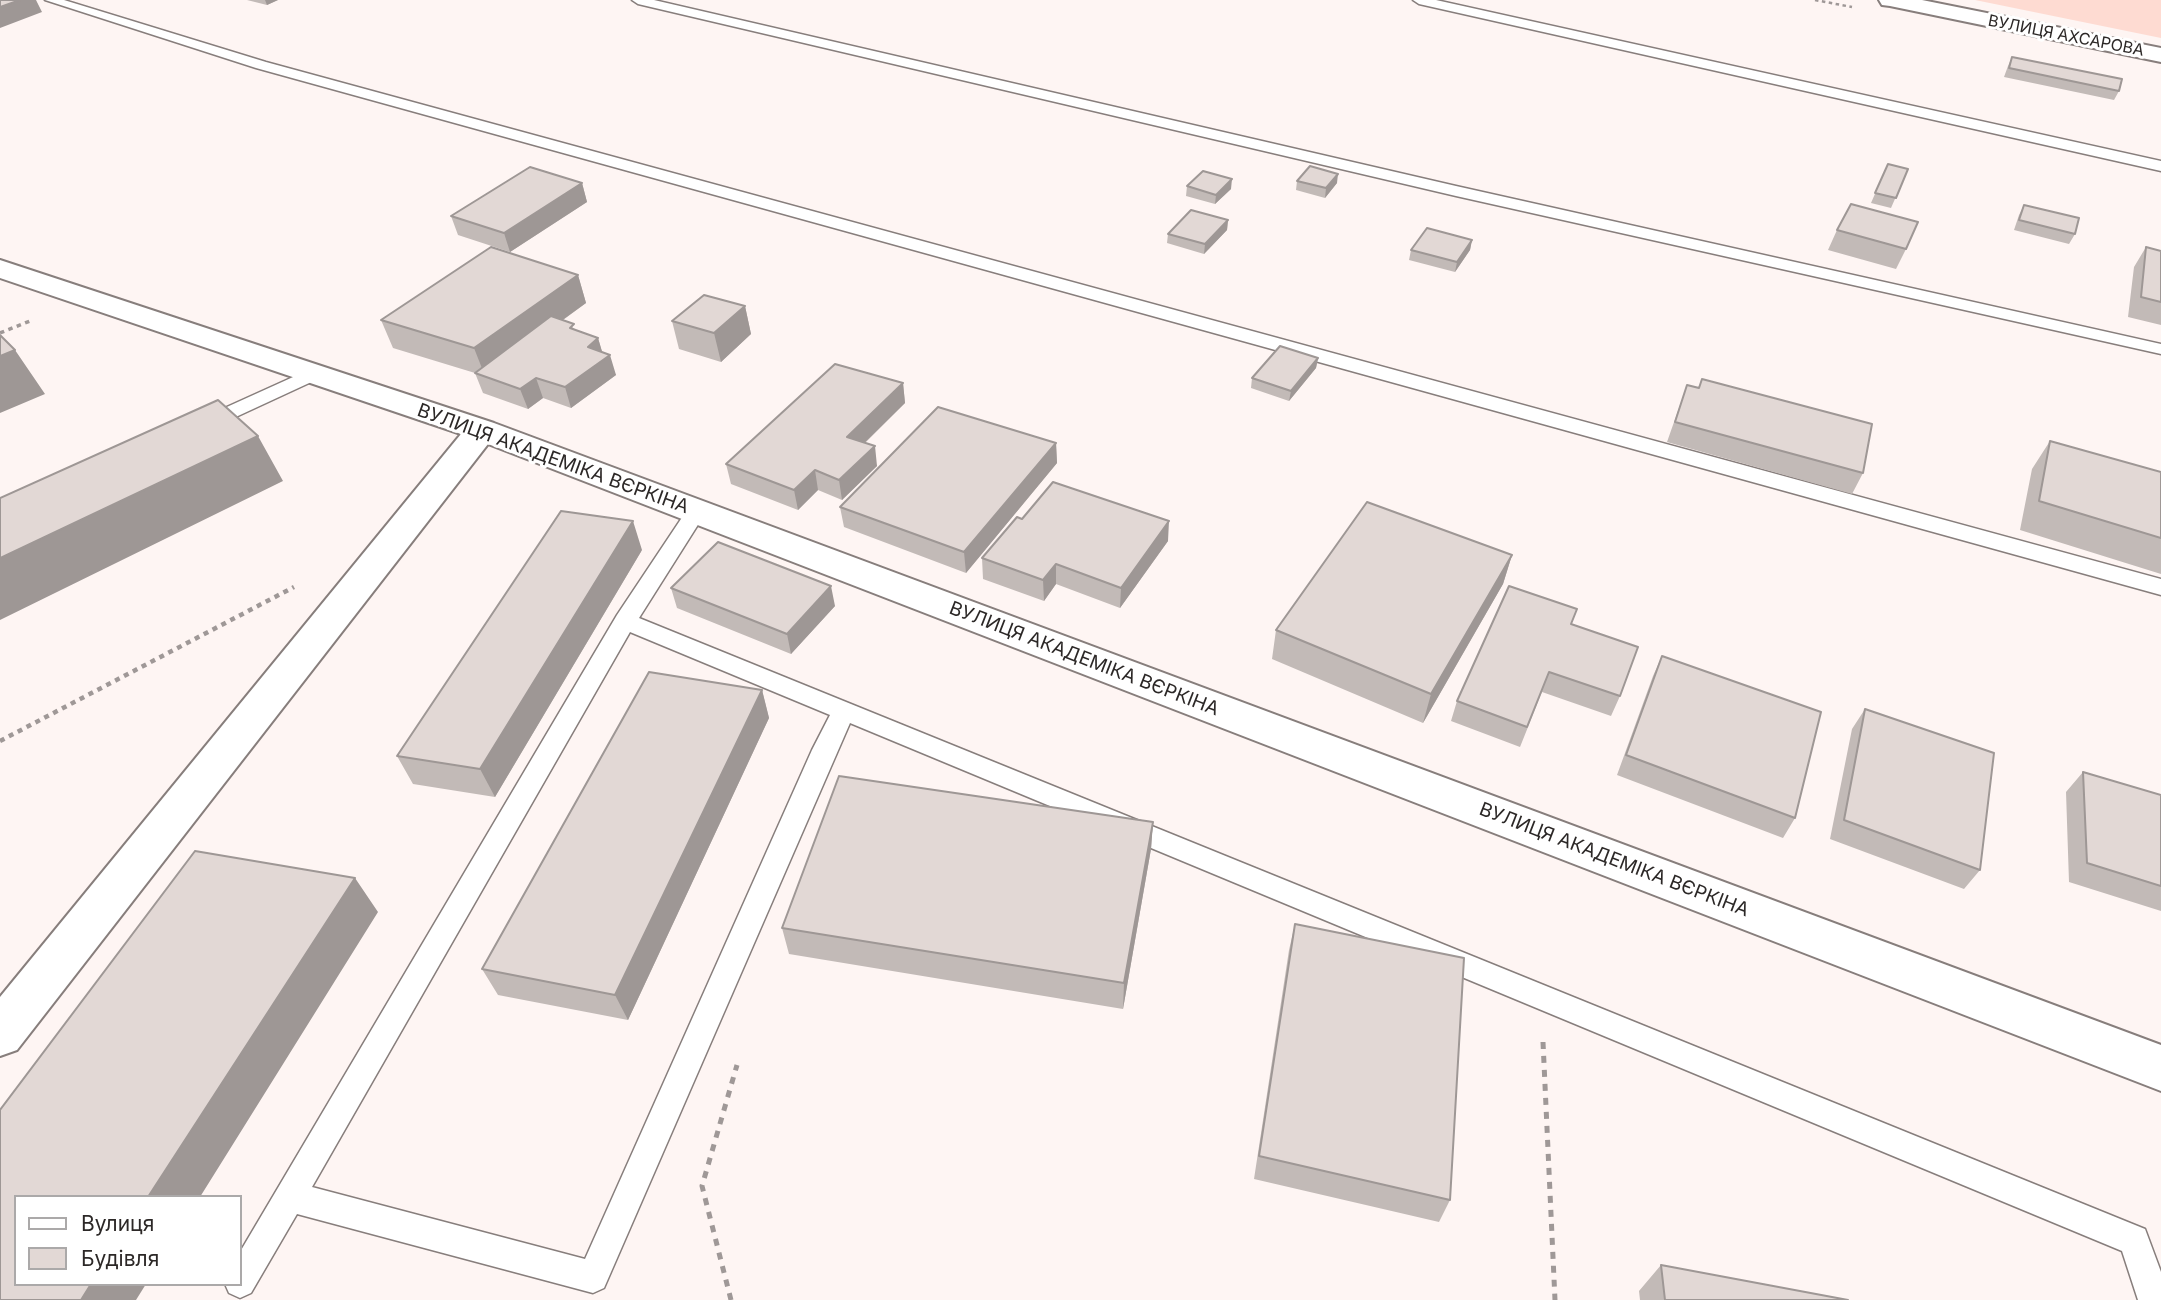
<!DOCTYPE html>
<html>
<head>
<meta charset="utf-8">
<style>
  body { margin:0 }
  #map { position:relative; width:2161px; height:1300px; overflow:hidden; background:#fef5f3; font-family:Inter,sans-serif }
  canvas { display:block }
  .legend { position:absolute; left:14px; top:1195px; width:228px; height:91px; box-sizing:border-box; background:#fff; border:2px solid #aba9a9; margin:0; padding:9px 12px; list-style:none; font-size:21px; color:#2c2827 }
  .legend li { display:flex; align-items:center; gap:14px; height:35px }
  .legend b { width:35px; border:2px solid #aba9a9 }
</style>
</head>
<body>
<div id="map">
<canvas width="2161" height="1300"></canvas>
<ul class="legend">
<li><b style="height:9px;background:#fff"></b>Вулиця</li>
<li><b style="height:19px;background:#e2d8d5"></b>Будівля</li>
</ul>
</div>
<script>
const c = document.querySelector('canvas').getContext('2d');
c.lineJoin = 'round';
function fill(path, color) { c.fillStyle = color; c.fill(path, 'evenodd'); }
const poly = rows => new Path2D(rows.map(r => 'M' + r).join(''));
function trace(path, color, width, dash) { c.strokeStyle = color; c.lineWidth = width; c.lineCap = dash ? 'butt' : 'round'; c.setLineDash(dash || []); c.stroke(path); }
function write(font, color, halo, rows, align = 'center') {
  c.font = font + ' Inter,sans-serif'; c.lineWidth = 6; c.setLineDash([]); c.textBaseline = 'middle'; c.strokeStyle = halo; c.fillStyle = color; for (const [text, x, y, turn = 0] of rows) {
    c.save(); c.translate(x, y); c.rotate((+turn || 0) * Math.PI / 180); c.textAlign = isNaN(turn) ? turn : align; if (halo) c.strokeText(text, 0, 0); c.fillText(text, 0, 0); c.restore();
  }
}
const green = poly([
  [1975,0,2161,0,2161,38]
]);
const pathFar3 = poly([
  [1815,0,1852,7]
]);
const pathFar2 = poly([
  [0,333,30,321]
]);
const pathFar1 = poly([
  [0,741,294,587]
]);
const path = poly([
  [1543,1042,1555,1300],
  [731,1300,702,1186,737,1065]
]);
const service = poly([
  [45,0,64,0,266,62,2161,579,2161,595,256,68,45,0],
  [632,0,654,0,1456,186,2161,344,2161,354,1456,196,638,4,632,0],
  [1413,0,1436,0,2161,161,2161,171,1419,4,1413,0],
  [313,368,320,370,322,374,320,378,212,428,205,430,198,428,195,424,198,420,313,368],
  [696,505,703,507,706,512,639,618,2145,1229,2161,1272,2161,1300,2138,1300,2122,1251,850,723,604,1288,593,1293,297,1214,251,1293,240,1298,229,1293,225,1284,240,1284,240,1252,617,615,689,507,696,505],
  [630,632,830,715,812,750,585,1259,312,1187,630,632]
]);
const minor = poly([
  [0,260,494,423,2161,1045,2161,1091,488,444,17,1050,0,1056,0,997,461,434,0,278,0,260]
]);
const secondary = poly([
  [1879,0,1922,0,2161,48,2161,62,1890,6,1882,5,1879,0]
]);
const wall = poly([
  [247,0,278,0,267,5],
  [2012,57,2119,91,2114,100,2004,77,2008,66],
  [1888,164,1908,169,1891,208,1871,203],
  [1297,181,1337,183,1325,198,1296,190],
  [582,183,587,202,510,252,458,235,451,216],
  [1187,186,1231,189,1215,204,1186,196],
  [2024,205,2075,234,2069,244,2014,230,2019,215],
  [1228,220,1227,230,1204,254,1167,243,1168,234],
  [1837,230,1906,249,1896,269,1828,250],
  [1472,240,1470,250,1455,272,1409,260,1411,250],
  [2146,247,2161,251,2161,325,2128,317,2134,267],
  [578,275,586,303,563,320,576,330,598,338,602,352,616,375,571,408,543,398,528,409,483,393,475,373,393,348,381,320],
  [745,306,751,334,721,362,679,349,672,321],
  [1318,358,1316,368,1289,401,1251,388,1252,378],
  [903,383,905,403,865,443,877,466,842,500,818,490,798,510,731,484,726,464],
  [1687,385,1863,473,1852,494,1667,442],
  [2050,441,2161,472,2161,574,2020,530,2032,469],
  [1056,443,1057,463,966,573,844,527,840,507],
  [1022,519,1168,541,1120,608,1056,584,1044,601,983,579,982,558],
  [642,550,495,797,413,784,397,756],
  [1512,555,1503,584,1423,723,1272,659,1276,630],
  [671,588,835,606,791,654,677,608],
  [1572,625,1620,696,1611,716,1542,692,1520,747,1451,721,1457,701],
  [1662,656,1795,818,1783,838,1617,775,1653,676],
  [762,690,769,718,628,1020,498,995,482,969],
  [1865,709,1980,870,1964,889,1830,839,1852,729],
  [2083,772,2161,795,2161,911,2069,882,2066,792],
  [1153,822,1151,849,1123,1009,789,954,782,928],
  [1295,924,1450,1200,1439,1222,1254,1179,1289,950],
  [1661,1265,1848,1300,1640,1300,1639,1291]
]);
const shadedWall = poly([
  [20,0,36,0,42,12,0,28,0,7],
  [265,0,278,0,267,5],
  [1338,174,1337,183,1325,198,1326,188],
  [1232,179,1231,189,1215,204,1216,195],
  [582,183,587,202,510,252,504,233],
  [1228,220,1227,230,1204,254,1205,244],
  [1472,240,1470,250,1455,272,1457,262],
  [578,275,586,303,485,376,474,348],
  [745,306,751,334,721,362,714,333],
  [598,338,604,358,610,355,616,375,571,408,565,387,588,347],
  [15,350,45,394,0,413,0,356],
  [1318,358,1316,368,1289,401,1291,391],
  [536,378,543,398,528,409,520,389],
  [903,383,905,403,850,457,847,437],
  [258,436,283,481,0,620,0,558],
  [1056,443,1057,463,966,573,964,552],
  [875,446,877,466,842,500,839,480],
  [815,470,818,490,798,510,794,490],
  [633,521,642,550,495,797,480,769],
  [1169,521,1168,541,1120,608,1121,588],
  [1512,555,1503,584,1423,723,1431,694],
  [1056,564,1056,584,1044,601,1043,580],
  [831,586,835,606,791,654,787,634],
  [762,690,769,718,628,1020,615,995],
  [1153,822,1151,849,1123,1009,1124,983],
  [355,878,378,912,200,1197,148,1197],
  [91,1284,146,1284,136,1300,81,1300]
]);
const building = poly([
  [0,0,20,0,0,7,0,0],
  [2012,57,2122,79,2119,91,2009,68,2012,57],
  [1888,164,1908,169,1896,198,1875,193,1888,164],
  [1310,166,1338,174,1326,188,1297,181,1310,166],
  [530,167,582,183,504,233,451,216,530,167],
  [1203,171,1232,179,1216,195,1187,186,1203,171],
  [1851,204,1918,222,1906,249,1837,230,1851,204],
  [2024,205,2079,218,2075,234,2019,220,2024,205],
  [1191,210,1228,220,1205,244,1168,234,1191,210],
  [1427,228,1472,240,1457,262,1411,250,1427,228],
  [491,247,578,275,474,348,381,320,491,247],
  [2146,247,2161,251,2161,302,2141,297,2146,247],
  [704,295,745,306,714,333,672,321,704,295],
  [551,316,574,324,570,328,598,338,588,347,610,355,565,387,536,378,520,389,475,373,551,316],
  [0,335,15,350,0,356,0,335],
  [1280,346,1318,358,1291,391,1252,378,1280,346],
  [835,364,903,383,847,437,875,446,839,480,815,470,794,490,726,464,835,364],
  [1702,379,1872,424,1863,473,1675,422,1687,385,1699,388,1702,379],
  [218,400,258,436,0,558,0,498,218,400],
  [938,407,1056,443,964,552,840,507,938,407],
  [2050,441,2161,472,2161,538,2039,501,2050,441],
  [1053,482,1169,521,1121,588,1056,564,1043,580,982,558,1017,517,1022,519,1053,482],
  [1367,502,1512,555,1431,694,1276,630,1367,502],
  [561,511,633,521,480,769,397,756,561,511],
  [718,542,831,586,787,634,671,588,718,542],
  [1509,586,1577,609,1571,624,1638,647,1620,696,1549,672,1527,727,1457,701,1509,586],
  [1662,656,1821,712,1795,818,1626,755,1662,656],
  [649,672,762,690,615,995,482,969,649,672],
  [1865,709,1994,753,1980,870,1844,820,1865,709],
  [2083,772,2161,795,2161,886,2087,863,2083,772],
  [839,776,1153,822,1124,983,782,928,839,776],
  [195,851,355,878,148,1197,16,1197,16,1284,91,1284,81,1300,0,1300,0,1110,195,851],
  [1295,924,1464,958,1450,1200,1259,1156,1295,924],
  [1661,1265,1848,1300,1665,1300,1661,1265]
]);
const farStreetnames = [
  ["ВУЛИЦЯ АХСАРОВА",2066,36,11]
];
const streetNames = [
  ["ВУЛИЦЯ АКАДЕМІКА ВЄРКІНА",553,459,20],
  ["ВУЛИЦЯ АКАДЕМІКА ВЄРКІНА",1084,659,21],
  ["ВУЛИЦЯ АКАДЕМІКА ВЄРКІНА",1614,860,21]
];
fill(green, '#fedbd2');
trace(service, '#877e7c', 3);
trace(minor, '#877e7c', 4);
trace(secondary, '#877e7c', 4);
trace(pathFar3, '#9f9897', 2.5, [3.5, 3.5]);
trace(pathFar2, '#9f9897', 3.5, [4.5, 4.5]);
trace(pathFar1, '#9f9897', 4.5, [5, 5]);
trace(path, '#9f9897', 5, [7, 7]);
fill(service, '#fff');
fill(minor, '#fff');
fill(secondary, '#fff');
fill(wall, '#c2bab7');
fill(shadedWall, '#9e9795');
fill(building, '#e2d8d5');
trace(building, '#9e9795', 2);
write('16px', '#2c2827', '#fff', farStreetnames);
write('19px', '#2c2827', '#fff', streetNames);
</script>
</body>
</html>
